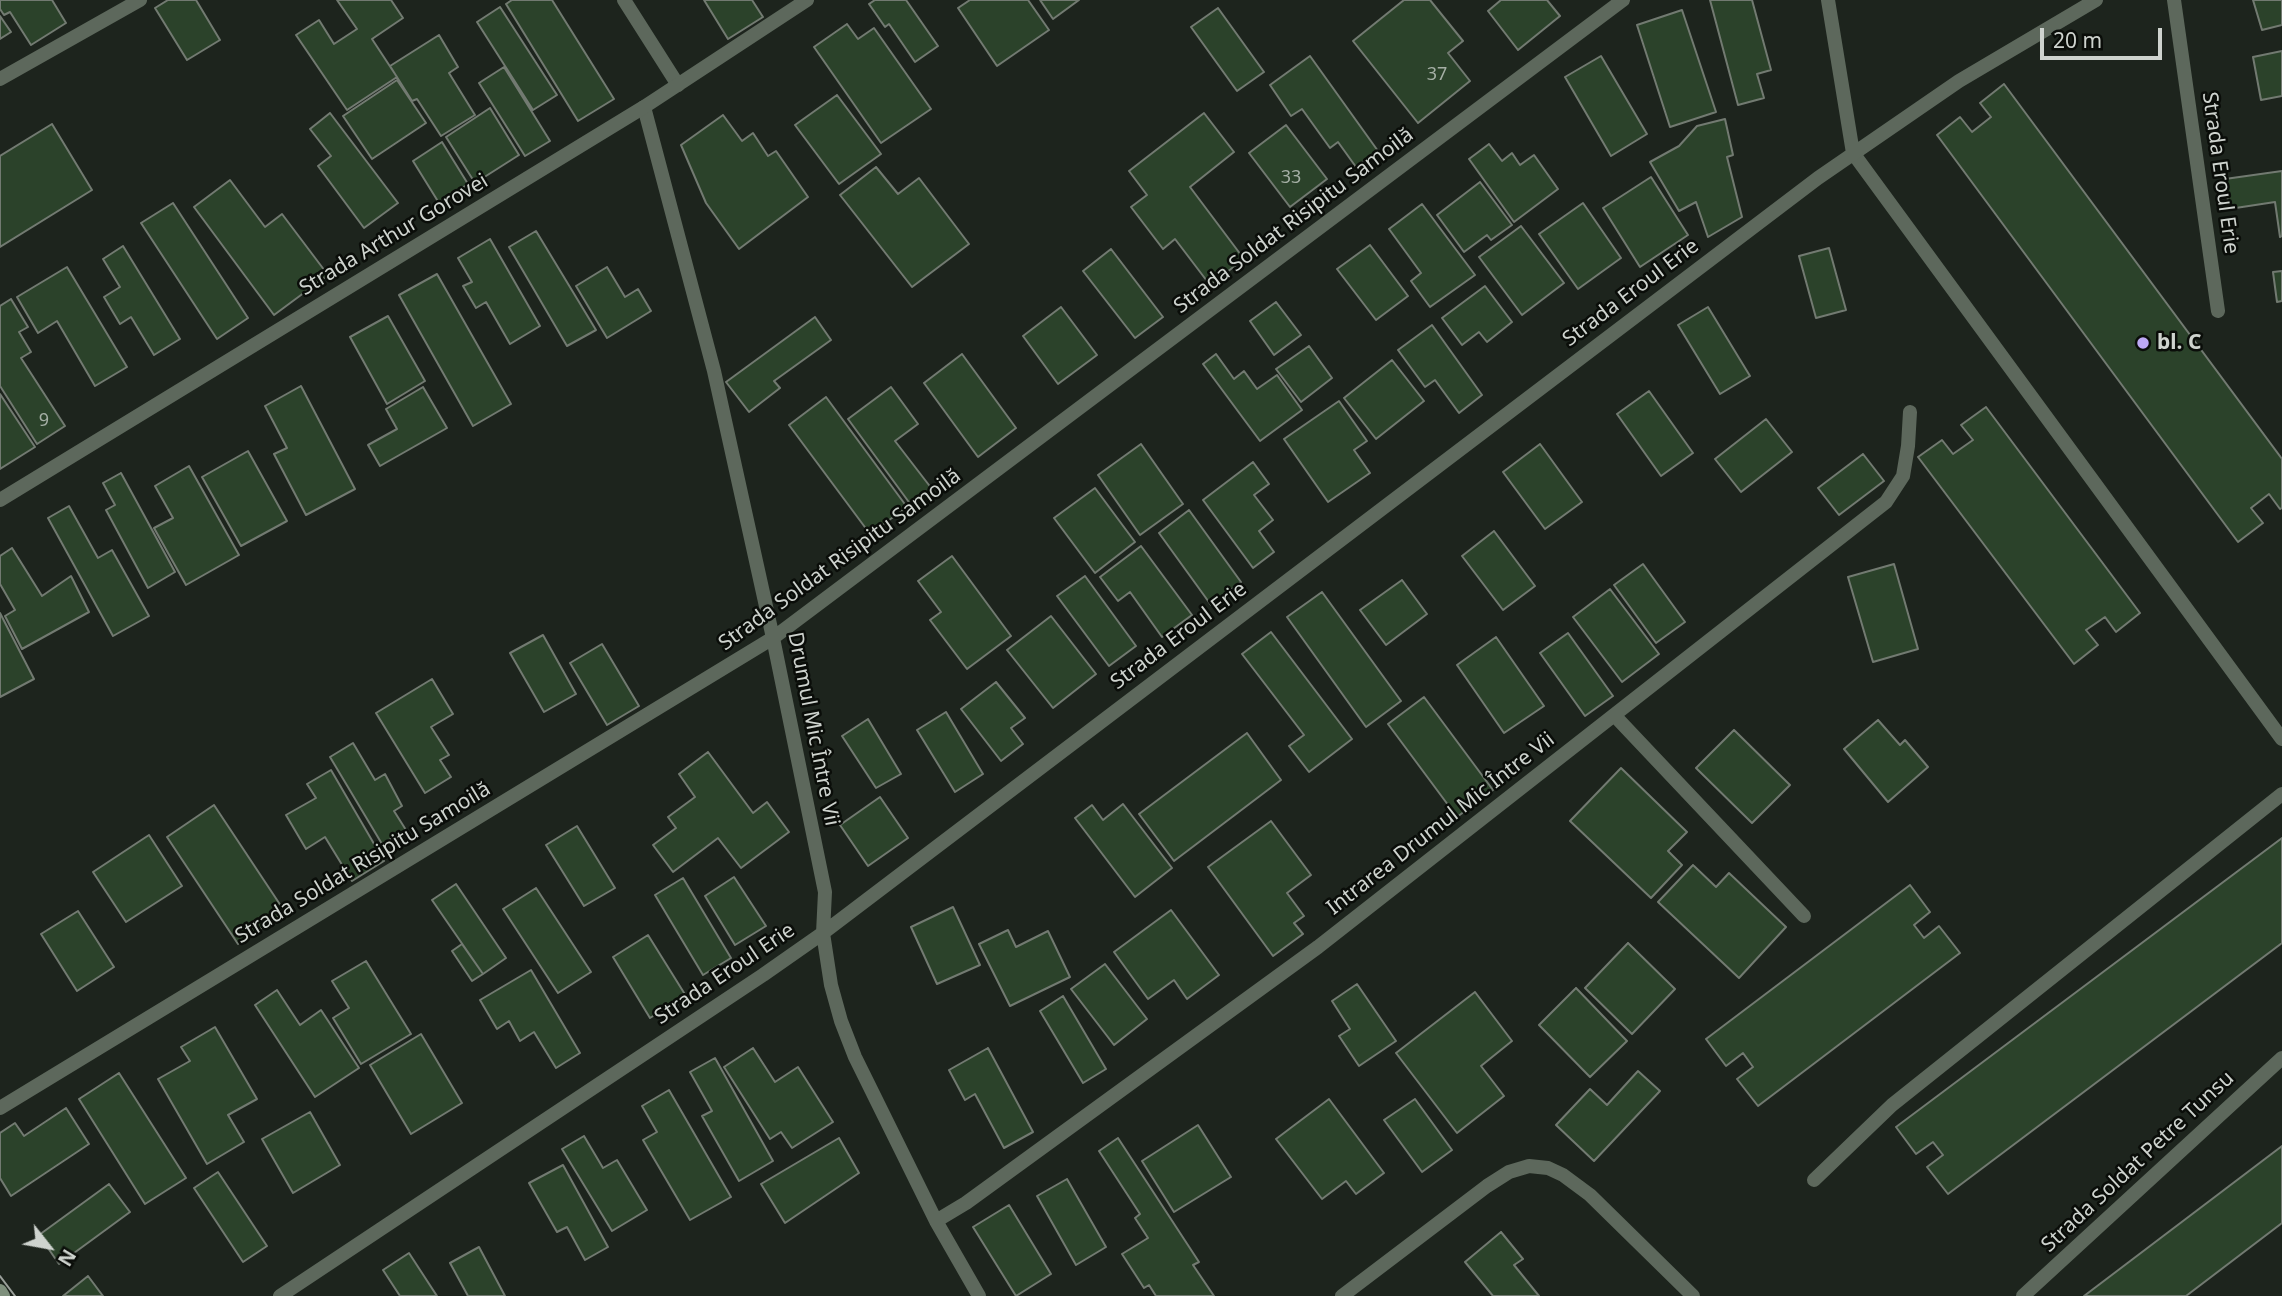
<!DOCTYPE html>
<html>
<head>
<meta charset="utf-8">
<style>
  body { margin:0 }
  #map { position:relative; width:2282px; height:1296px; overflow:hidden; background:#1d241d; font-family:"Noto Sans",sans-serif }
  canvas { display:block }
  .north { position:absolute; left:14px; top:1212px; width:70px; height:70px; -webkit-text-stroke:5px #0a0d09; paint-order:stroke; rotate:121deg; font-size:19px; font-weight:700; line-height:28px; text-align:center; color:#ced3ce }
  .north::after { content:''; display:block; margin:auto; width:24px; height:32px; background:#ced3ce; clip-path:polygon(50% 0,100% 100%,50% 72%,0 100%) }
  .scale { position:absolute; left:2040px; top:28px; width:122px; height:32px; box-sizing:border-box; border:4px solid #ced3ce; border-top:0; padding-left:9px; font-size:21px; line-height:24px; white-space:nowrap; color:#ced3ce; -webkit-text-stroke:5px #0a0d09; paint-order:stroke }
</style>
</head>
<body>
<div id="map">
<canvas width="2282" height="1296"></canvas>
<div class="north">N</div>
<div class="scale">20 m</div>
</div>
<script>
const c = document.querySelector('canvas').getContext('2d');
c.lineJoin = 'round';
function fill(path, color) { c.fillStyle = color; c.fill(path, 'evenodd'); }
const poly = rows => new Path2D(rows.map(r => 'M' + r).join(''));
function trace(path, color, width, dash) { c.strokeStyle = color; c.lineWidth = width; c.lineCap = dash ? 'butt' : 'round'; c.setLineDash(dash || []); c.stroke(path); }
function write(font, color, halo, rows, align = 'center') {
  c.font = font + ' "Noto Sans",sans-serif'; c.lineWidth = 5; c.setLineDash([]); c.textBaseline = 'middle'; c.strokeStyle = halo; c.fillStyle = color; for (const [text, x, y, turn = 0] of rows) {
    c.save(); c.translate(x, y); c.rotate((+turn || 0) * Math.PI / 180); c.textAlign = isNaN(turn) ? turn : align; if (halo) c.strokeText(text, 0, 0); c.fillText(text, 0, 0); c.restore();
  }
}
const building = poly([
  [0,0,52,0,66,23,31,45,10,12,4,15,0,9,0,0],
  [168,0,196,0,220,40,187,60,155,8,168,0],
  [337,0,391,0,403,18,372,39,397,77,347,110,296,35,319,20,334,44,357,29,337,0],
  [512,0,552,0,614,99,578,121,506,4,512,0],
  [704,0,752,0,763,17,728,39,704,0],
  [875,0,906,0,938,46,915,62,889,24,885,27,869,4,875,0],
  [970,0,1028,0,1049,30,997,66,958,8,970,0],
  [1040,0,1079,0,1053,19,1040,0],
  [1404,0,1430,0,1463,41,1448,53,1470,81,1418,123,1353,41,1404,0],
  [1501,0,1547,0,1560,16,1518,50,1488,11,1501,0],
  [1710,0,1752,0,1771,70,1757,74,1764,98,1738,105,1710,0],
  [2253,0,2282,0,2282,25,2262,30,2253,0],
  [500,7,557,95,533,110,477,22,500,7],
  [1218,8,1264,72,1237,91,1191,27,1218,8],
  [1682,10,1716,112,1670,127,1637,25,1682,10],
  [0,16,11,32,0,39,0,16],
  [847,24,858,39,874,28,931,109,881,143,814,47,847,24],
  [439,35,458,67,449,73,475,115,441,136,417,99,412,101,390,66,439,35],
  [2282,51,2282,96,2261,100,2253,57,2282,51],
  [1310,56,1378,151,1356,167,1338,142,1330,148,1302,109,1291,116,1270,85,1310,56],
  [1601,56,1647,134,1611,156,1565,77,1601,56],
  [504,67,550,141,525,156,479,83,504,67],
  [397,80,426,123,372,159,343,116,397,80],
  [2004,84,2282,459,2282,508,2280,509,2269,494,2251,508,2263,523,2238,542,1937,135,1960,117,1972,132,1991,117,1980,103,2004,84],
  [837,95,881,154,839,184,795,125,837,95],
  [490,108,519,155,475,183,446,137,490,108],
  [330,113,398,203,364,228,318,166,331,156,310,129,330,113],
  [1204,113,1234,152,1190,187,1244,259,1210,285,1175,239,1163,249,1131,207,1147,195,1129,171,1204,113],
  [723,115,742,141,753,133,768,156,776,151,808,197,739,249,706,203,681,145,723,115],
  [1725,119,1733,155,1727,157,1742,217,1708,237,1696,202,1679,211,1650,162,1679,146,1697,126,1725,119],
  [52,124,92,190,0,247,0,156,52,124],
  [1286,125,1327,179,1290,207,1249,153,1286,125],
  [442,142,468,184,439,203,413,161,442,142],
  [1489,144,1502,161,1512,153,1520,165,1534,155,1558,189,1514,222,1469,159,1489,144],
  [876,167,898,194,919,178,969,244,912,287,840,195,876,167],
  [2282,171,2282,236,2280,237,2275,202,2229,209,2225,179,2282,171],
  [1651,177,1688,235,1640,267,1603,208,1651,177],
  [230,180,265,227,282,214,328,275,274,315,194,207,230,180],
  [1480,182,1512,225,1491,240,1487,235,1464,252,1437,215,1480,182],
  [173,203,248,318,217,339,141,223,173,203],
  [1583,203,1621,258,1578,289,1539,234,1583,203],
  [1422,204,1475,275,1430,307,1411,281,1421,273,1389,229,1422,204],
  [1521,226,1564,283,1522,315,1479,257,1521,226],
  [536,231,596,330,567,346,509,247,536,231],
  [490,239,540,326,510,344,486,302,476,308,463,286,472,282,458,258,490,239],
  [1370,245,1408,296,1376,320,1337,269,1370,245],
  [123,246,180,339,154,355,131,317,120,324,104,297,120,287,103,259,123,246],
  [1829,248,1846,310,1816,318,1799,256,1829,248],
  [1111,249,1163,317,1135,338,1083,271,1111,249],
  [67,267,127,367,95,386,57,321,38,333,17,297,67,267],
  [607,267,625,297,638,289,651,311,607,338,576,286,607,267],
  [2282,271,2282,301,2277,302,2273,272,2282,271],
  [437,274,511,404,473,426,399,295,437,274],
  [1485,286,1512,322,1487,342,1479,332,1462,345,1442,318,1485,286],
  [11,299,28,327,19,332,31,352,21,358,65,426,37,444,0,386,0,306,11,299],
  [1276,302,1301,335,1274,355,1250,321,1276,302],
  [1061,307,1097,355,1058,384,1023,336,1061,307],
  [1708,307,1750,376,1720,394,1678,325,1708,307],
  [388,316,425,381,387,404,350,337,388,316],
  [815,317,831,340,774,381,780,388,749,412,726,382,815,317],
  [1432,325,1482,395,1459,413,1435,380,1425,387,1398,350,1432,325],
  [1309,346,1332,378,1301,402,1276,369,1309,346],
  [962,354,1016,428,978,457,924,383,962,354],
  [1216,354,1234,379,1244,371,1257,389,1277,375,1302,410,1260,441,1203,364,1216,354],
  [1392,360,1424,401,1376,439,1344,398,1392,360],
  [301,386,355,489,306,515,274,454,287,448,265,406,301,386],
  [423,387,447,428,380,466,368,445,397,429,386,409,423,387],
  [891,387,918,424,895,441,932,489,911,505,848,419,891,387],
  [1649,391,1693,453,1661,476,1617,414,1649,391],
  [0,394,35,447,0,469,0,394],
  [826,397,907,507,870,534,789,425,826,397],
  [1339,401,1367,441,1354,450,1370,473,1328,502,1284,439,1339,401],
  [1986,407,2140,613,2116,632,2105,617,2086,630,2098,645,2074,664,1918,457,1942,440,1953,454,1973,440,1961,425,1986,407],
  [1766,419,1792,452,1741,492,1715,459,1766,419],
  [1141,444,1183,504,1140,535,1098,475,1141,444],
  [1540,444,1582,502,1545,529,1503,472,1540,444],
  [248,451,287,521,241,546,202,477,248,451],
  [1863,454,1884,481,1839,515,1818,488,1863,454],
  [1253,462,1269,484,1254,495,1273,520,1259,531,1274,552,1253,568,1203,500,1253,462],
  [189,466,239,555,186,585,154,528,173,518,155,486,189,466],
  [121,473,175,572,148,588,106,510,115,505,103,483,121,473],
  [1095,488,1135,542,1095,573,1054,518,1095,488],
  [69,506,98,558,112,550,149,616,113,636,48,518,69,506],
  [1189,510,1241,582,1211,605,1159,533,1189,510],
  [1494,531,1535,586,1503,610,1462,556,1494,531],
  [1141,546,1192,615,1162,637,1130,592,1118,601,1100,577,1141,546],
  [12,548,42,596,71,576,89,612,22,649,5,616,15,610,0,584,0,556,12,548],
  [952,556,1011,636,967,669,930,620,941,612,918,581,952,556],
  [1643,564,1685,622,1656,643,1614,585,1643,564],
  [1894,564,1918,649,1873,662,1848,577,1894,564],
  [1085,576,1136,646,1109,666,1057,596,1085,576],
  [1402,580,1427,614,1386,645,1360,610,1402,580],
  [1610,589,1659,654,1622,682,1573,617,1610,589],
  [1322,592,1401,701,1366,727,1287,617,1322,592],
  [0,613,34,679,0,697,0,613],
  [1051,616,1096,674,1053,708,1007,650,1051,616],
  [1271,632,1352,739,1309,772,1289,746,1304,735,1242,654,1271,632],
  [1568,633,1613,696,1585,716,1540,653,1568,633],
  [543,635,576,694,544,712,510,653,543,635],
  [1496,637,1544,706,1504,733,1457,665,1496,637],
  [602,644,639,706,607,725,570,663,602,644],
  [432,679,453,714,431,727,449,755,440,760,451,777,425,793,376,713,432,679],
  [996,682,1025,718,1011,728,1023,744,1001,761,961,709,996,682],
  [1424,697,1493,790,1457,817,1388,724,1424,697],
  [946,712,983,774,955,792,917,730,946,712],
  [868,719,901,774,876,788,842,736,868,719],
  [1878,720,1900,745,1905,740,1928,767,1888,802,1844,749,1878,720],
  [1734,730,1790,785,1752,823,1696,768,1734,730],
  [1247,733,1281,780,1174,861,1139,814,1247,733],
  [353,743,375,780,385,774,402,806,394,811,406,830,382,844,330,757,353,743],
  [708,752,753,813,767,802,789,832,741,868,718,838,673,872,653,845,676,828,668,817,695,797,679,774,708,752],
  [1621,768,1687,832,1668,851,1682,865,1651,898,1570,821,1621,768],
  [331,770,384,861,352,881,325,837,306,849,286,815,316,798,307,784,331,770],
  [880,797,908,838,868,866,840,825,880,797],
  [1123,804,1172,868,1135,897,1075,818,1092,805,1103,820,1123,804],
  [214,805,285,912,238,944,167,837,214,805],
  [1271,821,1311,875,1287,893,1304,916,1294,923,1303,934,1273,956,1208,867,1271,821],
  [577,826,615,888,584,906,546,845,577,826],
  [149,835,182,886,126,922,93,872,149,835],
  [2282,838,2282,943,1948,1194,1927,1167,1943,1155,1933,1142,1916,1154,1896,1127,2282,838],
  [1693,865,1716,887,1729,873,1786,927,1739,978,1658,902,1693,865],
  [734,877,766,926,735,945,705,896,734,877],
  [683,878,731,958,703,975,655,895,683,878],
  [456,884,506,958,483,974,432,900,456,884],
  [1910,885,1930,912,1914,925,1924,938,1939,926,1960,953,1758,1106,1737,1079,1753,1067,1743,1053,1726,1066,1706,1039,1910,885],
  [536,888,591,972,558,993,503,909,536,888],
  [953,907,980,965,937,984,911,927,953,907],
  [1171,910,1219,975,1187,999,1174,980,1148,999,1114,952,1171,910],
  [78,911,114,967,77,991,41,934,78,911],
  [1008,930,1016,947,1048,931,1070,977,1010,1006,979,944,1008,930],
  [648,935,686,996,650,1018,613,957,648,935],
  [1628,943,1675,989,1632,1034,1585,988,1628,943],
  [462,944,483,974,472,981,452,951,462,944],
  [366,961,411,1034,361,1064,333,1018,349,1008,332,981,366,961],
  [1105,964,1147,1019,1114,1045,1071,989,1105,964],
  [531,970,580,1053,556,1068,534,1032,520,1041,509,1021,497,1029,480,1000,531,970],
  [1357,984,1396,1041,1359,1066,1339,1036,1350,1029,1332,1001,1357,984],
  [1576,988,1627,1041,1590,1077,1539,1025,1576,988],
  [277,990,300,1025,321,1010,359,1068,315,1097,255,1005,277,990],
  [1475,992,1512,1041,1481,1066,1504,1096,1457,1133,1396,1053,1475,992],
  [1063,996,1106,1069,1083,1083,1040,1011,1063,996],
  [215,1027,257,1099,228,1115,244,1142,207,1164,158,1079,190,1061,181,1047,215,1027],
  [421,1034,462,1103,411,1134,370,1065,421,1034],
  [753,1048,775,1082,798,1067,833,1122,792,1148,781,1132,770,1139,724,1067,753,1048],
  [988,1048,1033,1132,1004,1148,975,1094,965,1100,949,1070,988,1048],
  [715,1058,773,1161,739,1181,702,1116,712,1111,690,1072,715,1058],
  [1638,1071,1660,1091,1594,1161,1556,1125,1590,1089,1607,1105,1638,1071],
  [119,1073,186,1178,145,1204,79,1099,119,1073],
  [669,1090,731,1197,690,1220,643,1140,657,1132,642,1106,669,1090],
  [1329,1099,1384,1173,1356,1194,1346,1181,1322,1199,1276,1139,1329,1099],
  [1415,1099,1452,1150,1422,1172,1384,1120,1415,1099],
  [66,1108,89,1144,11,1196,0,1178,0,1133,15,1123,24,1136,66,1108],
  [310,1112,340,1165,293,1193,262,1139,310,1112],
  [1198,1125,1231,1177,1174,1212,1142,1161,1198,1125],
  [584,1136,603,1168,617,1160,647,1210,612,1231,562,1149,584,1136],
  [839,1138,859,1173,785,1223,761,1184,839,1138],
  [1118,1138,1199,1262,1193,1265,1214,1296,1156,1296,1149,1285,1144,1288,1122,1254,1148,1238,1135,1218,1140,1214,1099,1151,1118,1138],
  [2282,1146,2282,1223,2186,1296,2084,1296,2282,1146],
  [563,1165,608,1247,585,1260,567,1227,557,1232,529,1183,563,1165],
  [218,1172,267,1246,243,1262,194,1188,218,1172],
  [1067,1179,1106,1247,1076,1265,1037,1196,1067,1179],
  [109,1184,130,1212,59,1264,39,1235,109,1184],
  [1009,1205,1051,1274,1016,1296,973,1227,1009,1205],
  [1501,1232,1523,1259,1514,1265,1539,1296,1493,1296,1465,1262,1501,1232],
  [479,1247,505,1296,468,1296,450,1263,479,1247],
  [409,1253,437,1296,400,1296,383,1270,409,1253],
  [88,1276,103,1296,63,1296,88,1276]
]);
const service = poly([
  [624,0,678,85],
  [1853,153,2282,739],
  [1814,1180,1892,1105,2282,794]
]);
const minor = poly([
  [1828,0,1853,153],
  [2174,0,2218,311],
  [0,79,140,0],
  [644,107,714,371,773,638,825,892,823,933,831,985,841,1021,855,1057,936,1221,979,1296],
  [1614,715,1804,916],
  [0,1108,773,638,1623,0],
  [936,1221,966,1203,1318,947,1886,502,1903,476,1908,446,1910,412],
  [280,1296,763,975,823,933,1818,178,1959,81,2096,0],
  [1342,1296,1487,1186,1509,1172,1529,1166,1548,1168,1563,1175,1590,1195,1693,1296],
  [2023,1296,2282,1058]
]);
const tertiary = poly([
  [0,500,644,107,807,0]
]);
const secondary = poly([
  [0,1291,3,1296]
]);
const tram = poly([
  [0,1276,15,1296]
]);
const markers = [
  [2143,343,7,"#bda9f5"]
];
const numberNames = [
  ["37",1437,75],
  ["33",1291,178],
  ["9",44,421]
];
const streetNames = [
  ["Strada Eroul Erie",2220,173,82],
  ["Strada Soldat Risipitu Samoilă",1294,221,-37],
  ["Strada Arthur Gorovei",394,235,-31],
  ["Strada Eroul Erie",1631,293,-37],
  ["Strada Soldat Risipitu Samoilă",840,560,-36],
  ["Strada Eroul Erie",1179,636,-37],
  ["Drumul Mic Între Vii",813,729,79],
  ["Intrarea Drumul Mic Între Vii",1441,824,-38],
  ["Strada Soldat Risipitu Samoilă",363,863,-31],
  ["Strada Eroul Erie",725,974,-34],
  ["Strada Soldat Petre Tunsu",2138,1162,-43]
];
const poiNames = [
  ["bl. C",2157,343]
];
fill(building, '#2b422a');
trace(building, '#727a71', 2);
trace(service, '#5d685c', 14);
trace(minor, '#5d685c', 14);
trace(tertiary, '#5d685c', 14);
trace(secondary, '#7f907d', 14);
trace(tram, '#9a9f9a', 2);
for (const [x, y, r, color] of markers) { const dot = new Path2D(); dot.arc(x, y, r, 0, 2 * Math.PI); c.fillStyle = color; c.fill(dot); trace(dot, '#0a0d09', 2.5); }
write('18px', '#a5afa5', null, numberNames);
write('21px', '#ced3ce', '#0a0d09', streetNames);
write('bold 21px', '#ced3ce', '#0a0d09', poiNames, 'left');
</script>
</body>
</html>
